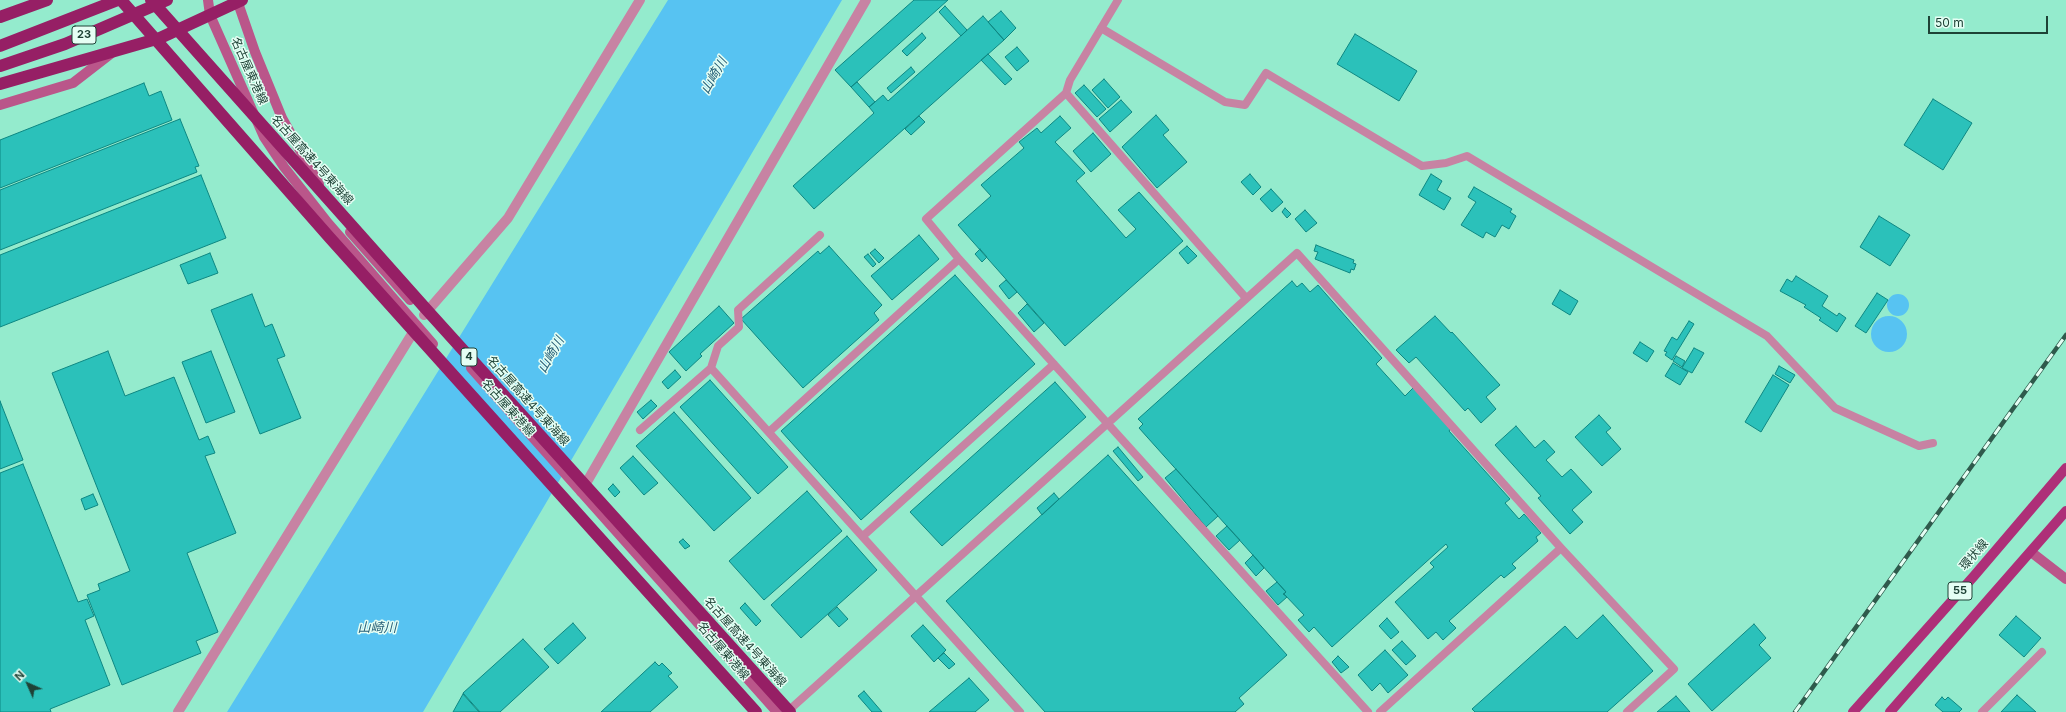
<!DOCTYPE html>
<html>
<head>
<meta charset="utf-8">
<style>
  body { margin:0 }
  #map { position:relative; width:2066px; height:712px; overflow:hidden; background:#94ebcd; font-family:Inter,sans-serif }
  canvas { display:block }
  .north { position:absolute; left:8px; top:664px; width:40px; height:40px; -webkit-text-stroke:3px #e5fef4; paint-order:stroke; rotate:315deg; font-size:11px; font-weight:700; line-height:16px; text-align:center; color:#1e4236 }
  .north::after { content:''; display:block; margin:auto; width:14px; height:18px; background:#1e4236; clip-path:polygon(50% 0,100% 100%,50% 72%,0 100%) }
  .scale { position:absolute; left:1928px; top:16px; width:120px; height:18px; box-sizing:border-box; border:2px solid #1e4236; border-top:0; padding-left:5px; font-size:12px; line-height:14px; white-space:nowrap; color:#1e4236; -webkit-text-stroke:3px #e5fef4; paint-order:stroke }
</style>
</head>
<body>
<div id="map">
<canvas width="2066" height="712"></canvas>
<div class="north">N</div>
<div class="scale">50 m</div>
</div>
<script>
const c = document.querySelector('canvas').getContext('2d');
c.lineJoin = 'round';
function fill(path, color) { c.fillStyle = color; c.fill(path, 'evenodd'); }
const poly = rows => new Path2D(rows.map(r => 'M' + r).join(''));
function trace(path, color, width, dash) { c.strokeStyle = color; c.lineWidth = width; c.lineCap = dash ? 'butt' : 'round'; c.setLineDash(dash || []); c.stroke(path); }
function write(font, color, halo, rows, align = 'center') {
  c.font = font + ' Inter,"Noto Sans JP",sans-serif'; c.lineWidth = 3; c.setLineDash([]); c.textBaseline = 'middle'; c.strokeStyle = halo; c.fillStyle = color; for (const [text, x, y, turn = 0] of rows) {
    c.save(); c.translate(x, y); c.rotate((+turn || 0) * Math.PI / 180); c.textAlign = isNaN(turn) ? turn : align; if (halo) c.strokeText(text, 0, 0); c.fillText(text, 0, 0); c.restore();
  }
}
const water = poly([
  [668,0,842,0,423,712,227,712],
  '1887 305a11 11 0 1 1 22 0a11 11 0 1 1-22 0Z',
  '1871 334a18 18 0 1 1 36 0a18 18 0 1 1-36 0Z'
]);
const building = poly([
  [914,0,948,0,851,87,835,70,914,0],
  [945,6,967,30,961,36,939,12,945,6],
  [1001,11,1016,28,1004,40,988,22,1001,11],
  [983,16,1004,40,814,209,793,186,874,113,869,107,875,102,883,95,888,101,983,16],
  [922,33,926,38,907,56,902,51,922,33],
  [1355,34,1417,71,1399,101,1337,64,1355,34],
  [1017,47,1029,61,1017,71,1005,57,1017,47],
  [988,54,1012,79,1005,85,981,60,988,54],
  [911,67,915,72,891,93,887,88,911,67],
  [1104,79,1120,97,1108,108,1092,90,1104,79],
  [857,82,875,102,869,107,851,87,857,82],
  [144,83,149,96,161,91,172,120,0,188,0,140,144,83],
  [1084,85,1106,109,1097,117,1075,93,1084,85],
  [1933,99,1972,123,1943,170,1904,145,1933,99],
  [1121,100,1132,112,1110,132,1099,119,1121,100],
  [1156,115,1169,130,1163,135,1187,162,1157,188,1122,147,1156,115],
  [919,116,925,122,911,135,905,129,919,116],
  [1060,116,1071,128,1055,142,1085,173,1076,181,1126,238,1136,229,1118,210,1139,192,1183,241,1065,346,958,225,991,196,981,185,1024,148,1019,142,1037,128,1041,133,1060,116],
  [180,119,199,166,195,167,197,172,0,250,0,190,180,119],
  [1093,133,1111,154,1091,172,1073,151,1093,133],
  [1250,174,1261,187,1253,195,1241,182,1250,174],
  [1431,174,1442,181,1437,190,1451,198,1444,210,1419,195,1431,174],
  [201,175,226,238,0,327,0,255,201,175],
  [1474,187,1512,209,1510,212,1516,216,1509,229,1502,225,1495,237,1486,232,1483,238,1461,225,1476,202,1468,197,1474,187],
  [1271,189,1283,202,1272,212,1260,199,1271,189],
  [1285,208,1291,214,1287,218,1282,212,1285,208],
  [1305,210,1317,223,1306,232,1295,219,1305,210],
  [1879,216,1910,235,1890,266,1860,247,1879,216],
  [919,235,939,259,892,300,871,276,919,235],
  [1316,245,1354,260,1353,263,1356,264,1354,270,1351,269,1350,273,1315,259,1318,252,1314,251,1316,245],
  [829,246,882,305,874,313,879,320,803,388,741,319,818,251,820,254,829,246],
  [1187,246,1197,256,1188,264,1179,253,1187,246],
  [875,249,884,258,879,263,870,253,875,249],
  [980,249,987,257,982,262,975,254,980,249],
  [210,253,218,273,188,284,180,265,210,253],
  [868,254,876,264,873,267,864,257,868,254],
  [955,275,1035,364,861,520,781,431,955,275],
  [1796,276,1828,296,1822,306,1837,316,1839,313,1846,318,1837,332,1819,320,1821,318,1804,307,1806,305,1780,291,1787,279,1792,282,1796,276],
  [1006,280,1017,292,1009,299,999,286,1006,280],
  [1292,281,1297,287,1302,283,1310,292,1318,285,1382,358,1376,364,1405,396,1414,387,1451,428,1449,431,1510,499,1505,503,1519,519,1524,514,1541,533,1536,537,1538,541,1512,564,1516,568,1504,578,1501,575,1449,621,1456,628,1443,640,1436,632,1428,639,1395,602,1434,567,1430,563,1448,547,1446,544,1332,647,1314,627,1309,632,1298,620,1304,615,1284,594,1286,592,1139,428,1143,424,1138,419,1292,281],
  [1560,290,1578,301,1570,315,1552,304,1560,290],
  [1877,293,1888,300,1866,333,1855,326,1877,293],
  [252,294,265,327,272,324,285,356,277,359,301,418,260,434,211,310,252,294],
  [1027,304,1044,323,1034,332,1018,313,1027,304],
  [719,306,734,323,700,354,702,356,686,371,669,352,719,306],
  [1435,316,1451,333,1452,332,1500,385,1486,397,1496,409,1481,423,1468,408,1465,411,1416,357,1409,363,1396,350,1435,316],
  [1689,321,1694,324,1672,360,1665,355,1667,352,1664,351,1672,337,1677,340,1689,321],
  [1640,342,1654,351,1647,362,1633,353,1640,342],
  [1694,348,1704,353,1692,373,1682,368,1694,348],
  [108,351,125,396,174,377,199,440,208,436,215,453,205,456,236,533,187,553,218,632,196,641,201,653,122,685,87,595,100,590,98,584,130,571,52,373,108,351],
  [211,351,235,412,206,423,182,362,211,351],
  [1676,356,1685,361,1682,367,1673,361,1676,356],
  [1673,363,1688,372,1680,385,1665,376,1673,363],
  [1779,366,1795,375,1790,383,1775,374,1779,366],
  [675,370,681,377,668,389,662,382,675,370],
  [1773,375,1789,385,1761,432,1745,422,1773,375],
  [710,380,788,467,758,494,680,407,710,380],
  [1055,382,1086,417,942,546,910,512,1055,382],
  [651,400,657,406,643,419,637,412,651,400],
  [0,401,23,460,0,469,0,401],
  [674,412,751,498,714,531,636,446,674,412],
  [1599,415,1611,428,1606,432,1621,449,1602,466,1575,437,1599,415],
  [1516,426,1535,448,1544,440,1555,452,1546,460,1562,477,1571,469,1592,492,1572,510,1583,522,1570,534,1538,498,1541,496,1495,445,1516,426],
  [1118,447,1143,477,1138,481,1113,451,1118,447],
  [1108,455,1287,655,1239,698,1244,704,1235,712,1045,712,946,601,1108,455],
  [633,456,658,483,644,495,620,468,633,456],
  [23,464,78,602,87,599,94,616,85,620,110,685,50,709,51,712,0,712,0,473,23,464],
  [1176,469,1218,516,1206,527,1165,478,1176,469],
  [613,484,620,492,615,497,608,489,613,484],
  [807,491,842,531,764,600,729,561,807,491],
  [1054,493,1059,499,1042,515,1037,508,1054,493],
  [93,494,98,505,85,510,81,499,93,494],
  [1227,526,1240,540,1229,550,1216,536,1227,526],
  [847,536,877,570,801,638,771,605,847,536],
  [683,539,690,546,685,549,679,542,683,539],
  [1253,555,1264,568,1256,576,1245,563,1253,555],
  [1277,582,1286,592,1283,594,1287,597,1278,605,1266,591,1277,582],
  [745,603,761,621,756,626,740,608,745,603],
  [837,607,848,619,839,627,828,615,837,607],
  [1603,615,1653,671,1607,712,1475,712,1472,709,1565,626,1577,639,1603,615],
  [2016,616,2041,638,2024,657,1999,635,2016,616],
  [1387,618,1399,632,1391,639,1379,626,1387,618],
  [573,623,586,638,558,664,544,649,573,623],
  [1754,624,1766,638,1759,645,1771,658,1712,711,1688,684,1754,624],
  [923,625,946,650,934,662,911,636,923,625],
  [523,639,549,667,500,712,480,712,463,693,523,639],
  [1402,641,1416,656,1406,665,1392,650,1402,641],
  [1385,650,1408,675,1388,693,1380,683,1372,691,1358,675,1385,650],
  [944,653,955,664,949,669,938,658,944,653],
  [1338,656,1349,667,1341,673,1332,662,1338,656],
  [655,662,659,666,662,663,672,673,668,676,678,687,650,712,601,712,655,662],
  [969,678,989,700,975,712,929,712,969,678],
  [864,691,882,712,872,712,858,696,864,691],
  [463,694,479,712,453,712,463,694],
  [2017,695,2036,712,2001,712,2017,695],
  [1676,696,1690,712,1657,712,1676,696],
  [1942,697,1945,700,1948,697,1962,709,1959,712,1943,712,1935,705,1942,697]
]);
const lane = poly([
  [1118,0,1070,80,1066,93,926,219,959,259,1368,712],
  [1101,28,1225,102,1245,105,1266,73,1422,166,1446,163,1467,156,1767,336,1835,408,1919,446,1933,443],
  [1066,93,1246,298],
  [711,368,718,346,739,327,738,310,820,235],
  [640,430,711,368,1020,712],
  [770,431,959,259],
  [863,536,1054,364],
  [787,712,1297,253,1561,548,1674,669,1627,712],
  [1380,712,1561,548],
  [1982,712,2042,652]
]);
const street = poly([
  [424,315,508,218,640,0],
  [581,492,866,0],
  [178,712,417,326]
]);
const secondary = poly([
  [208,0,210,15,264,137,284,167,328,223,433,344],
  [237,0,255,52,282,118,319,184],
  [0,105,73,83,113,52],
  [350,232,410,300],
  [471,368,777,712],
  [2031,552,2066,579]
]);
const primary = poly([
  [1853,712,1974,576,2066,468],
  [1890,712,2066,511]
]);
const highway = poly([
  [0,17,47,0],
  [0,46,118,0],
  [0,66,65,44,167,0],
  [0,84,160,38,242,0]
]);
const rail = poly([
  [1795,712,2066,335]
]);
const highwayBridge = poly([
  [121,0,330,238,756,712],
  [151,0,426,309,790,712]
]);
const shields = [
  [84,35,24],
  [469,357,16],
  [1960,591,24]
];
const shieldNames = [
  ["23",84,35],
  ["4",469,357],
  ["55",1960,591]
];
const streetNames = [
  ["名古屋東港線",249,71,66],
  ["名古屋高速4号東海線",312,160,48],
  ["名古屋高速4号東海線",528,401,48],
  ["名古屋東港線",508,408,48],
  ["環状線",1974,555,-49],
  ["名古屋高速4号東海線",745,642,48],
  ["名古屋東港線",723,651,49]
];
const waterNames = [
  ["山崎川",714,76,-60],
  ["山崎川",551,355,-60],
  ["山崎川",377,628]
];
fill(water, '#57c3f2');
fill(building, '#2bc1ba');
trace(building, '#0d8782', 1);
trace(lane, '#c783a3', 8);
trace(street, '#c783a3', 10);
trace(secondary, '#ba568a', 10);
trace(primary, '#ae2f78', 10);
trace(highway, '#961f65', 12);
trace(rail, '#2f5a4c', 4.5);
trace(rail, '#e5fef4', 3, [9]);
trace(highwayBridge, '#961f65', 12);
for (const [x, y, w] of shields) { const box = new Path2D(); box.roundRect(x - w / 2, y - 9, w, 18, 3); c.fillStyle = '#e5fef4'; c.fill(box); trace(box, '#1e4236', 1); }
write('bold 11px', '#1e4236', null, shieldNames);
write('12px', '#1e4236', '#e5fef4', streetNames);
write('italic 13px', '#255e77', '#e5fef4', waterNames);
</script>
</body>
</html>
